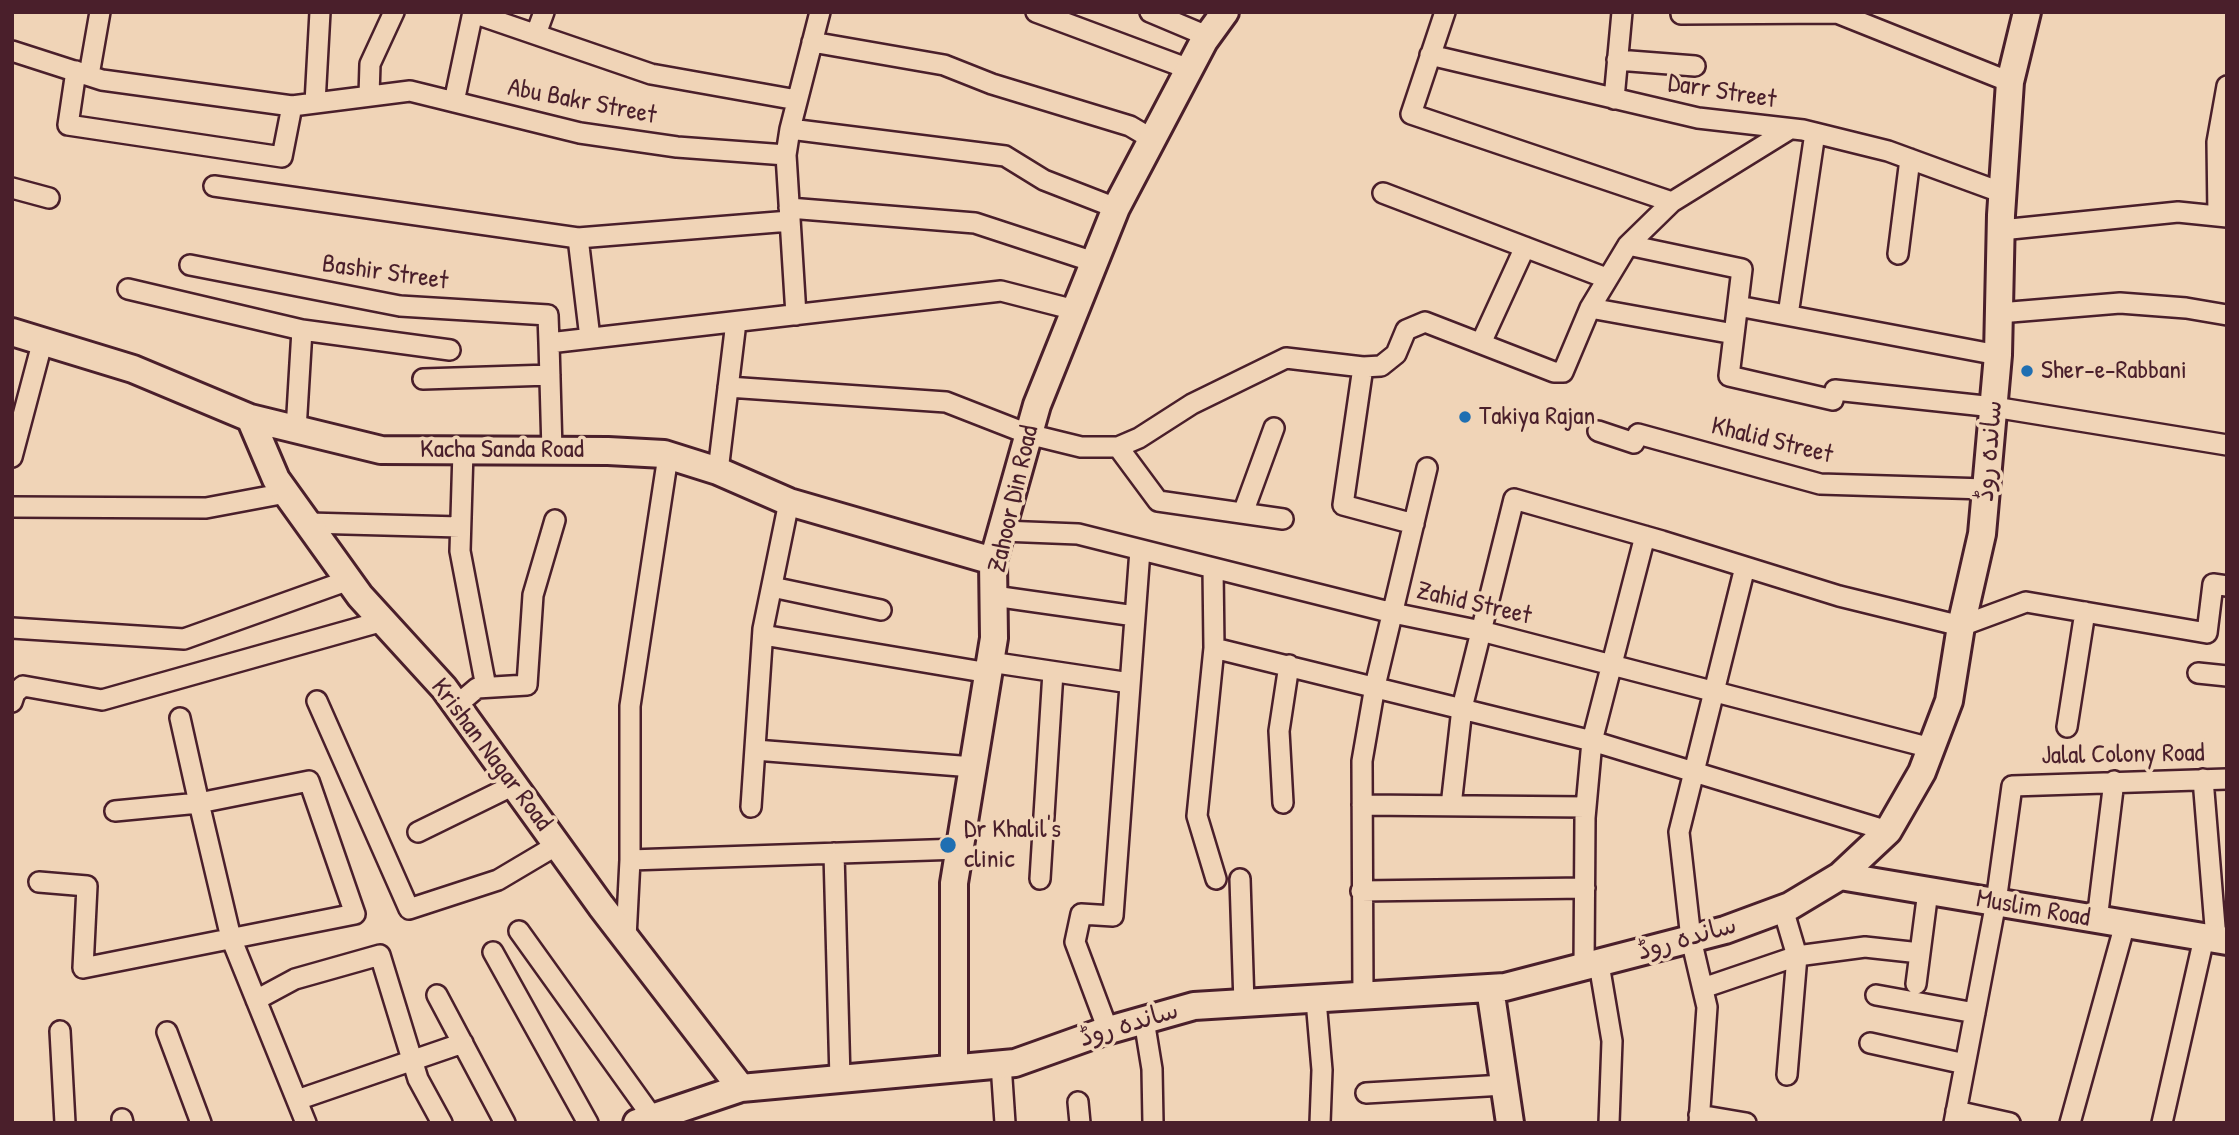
<!DOCTYPE html>
<html>
<head>
<meta charset="utf-8">
<style>
  body { margin:0 }
  #map { position:relative; width:2239px; height:1135px; overflow:hidden; background:#f0d4b7; font-family:"Patrick Hand",sans-serif }
  canvas { display:block }
  .frame { position:absolute; inset:0; border:14px solid #4a1f2b; pointer-events:none }
</style>
</head>
<body>
<div id="map">
<canvas width="2239" height="1135"></canvas>
<div class="frame"></div>
</div>
<script>
const c = document.querySelector('canvas').getContext('2d');
c.lineJoin = 'round';
const poly = rows => new Path2D(rows.map(r => 'M' + r).join(''));
function trace(path, color, width, dash) { c.strokeStyle = color; c.lineWidth = width; c.lineCap = dash ? 'butt' : 'round'; c.setLineDash(dash || []); c.stroke(path); }
function write(font, color, halo, rows, align = 'center') {
  c.font = font + ' "Patrick Hand","Playpen Sans Arabic",sans-serif'; c.lineWidth = 7; c.setLineDash([]); c.textBaseline = 'middle'; c.strokeStyle = halo; c.fillStyle = color; for (const [text, x, y, turn = 0] of rows) {
    c.save(); c.translate(x, y); c.rotate((+turn || 0) * Math.PI / 180); c.textAlign = isNaN(turn) ? turn : align; if (halo) c.strokeText(text, 0, 0); c.fillText(text, 0, 0); c.restore();
  }
}
const street = poly([
  [1036,12,1189,69],
  [1150,12,1207,36],
  [1445,12,1411,114,1672,202],
  [473,13,651,74,797,100],
  [1681,14,1837,13,2010,82],
  [536,34,544,12],
  [812,42,944,65,992,84,1130,126,1152,139],
  [12,51,102,80,292,106,410,91,580,133,677,147,786,155,790,129,1005,156,1044,180,1116,208],
  [1430,55,1698,118,1803,130,1888,151,2003,193],
  [1617,60,1695,66],
  [76,71,68,125,282,157,292,106],
  [89,75,100,12],
  [369,96,370,64,394,12],
  [1614,99,1622,12],
  [454,102,473,12],
  [315,103,320,12],
  [790,129,820,12],
  [786,155,796,315],
  [214,186,578,238,790,221],
  [12,188,49,198],
  [1383,193,1606,278],
  [789,208,975,223,1094,262],
  [2218,216,2217,142,2227,86],
  [2001,230,2178,212,2227,217],
  [578,238,590,338],
  [1628,245,1742,269,1729,376,1833,400,1835,390,1994,407,2227,445],
  [1898,254,1910,159],
  [190,265,400,306,548,315,549,343],
  [128,289,302,330],
  [1738,306,1998,355],
  [1590,308,1734,334],
  [1999,313,2120,303,2186,308,2227,315],
  [1788,315,1815,133],
  [1481,343,1525,247],
  [1363,367,1343,505,1414,524],
  [423,379,550,375],
  [728,387,946,402,1028,434,1081,447,1118,447,1139,438,1192,404,1286,358,1363,367,1381,366,1396,354,1406,330,1425,322,1554,372,1563,372,1590,308,1628,245,1672,202,1790,129],
  [296,430,302,330,450,350],
  [1598,431,1634,443,1638,434,1820,484,1986,489],
  [1118,447,1158,501,1283,519],
  [463,451,460,551,486,687],
  [552,451,549,343,1001,291,1075,310],
  [12,457,43,340],
  [718,471,736,322],
  [12,507,206,508,286,493],
  [1243,513,1274,428],
  [308,523,460,527],
  [1002,531,1078,534,1393,613,1481,631,1931,748],
  [1213,568,1214,648,1592,741,1888,831],
  [772,587,881,610],
  [994,596,1135,616],
  [12,628,184,639,349,580],
  [763,635,989,673],
  [1214,648,1197,816,1216,879],
  [990,662,1130,683],
  [2198,673,2227,676],
  [317,701,409,909,498,880,557,845],
  [12,702,15,693,23,686,102,700,383,621],
  [457,705,477,688,527,685,533,595,555,520],
  [2067,727,2085,612],
  [755,750,973,767],
  [2203,779,2216,939],
  [1283,803,1279,731,1289,665],
  [1362,805,1586,807],
  [1451,806,1462,708,1514,499,1662,541,1839,596,1961,626,2026,602,2207,633,2213,584,2227,586],
  [751,807,763,629,789,502],
  [115,811,199,803,231,938,306,1123],
  [418,832,514,785],
  [834,853,840,1079],
  [630,860,960,849],
  [1040,879,1053,672],
  [1240,879,1244,1004],
  [39,882,87,886,83,968,355,914,309,781,199,803,180,718],
  [1361,891,1585,888],
  [1783,909,1797,956,1787,1075],
  [2097,920,2114,781],
  [519,931,653,1118],
  [626,938,630,860,630,706,668,456],
  [493,952,588,1123],
  [1599,964,1612,1041,1609,1123],
  [1584,968,1585,818,1592,741,1645,536],
  [1916,984,1928,891],
  [1703,988,1797,956,1865,947,1920,953],
  [437,995,505,1123],
  [1876,995,1975,1013],
  [1363,997,1362,761,1375,686,1427,468],
  [256,1000,295,979,380,955,418,1079,442,1123],
  [1316,1000,1322,1070,1320,1123],
  [1144,1020,1152,1069,1153,1123],
  [1108,1030,1075,942,1081,914,1113,916,1140,550],
  [60,1031,65,1123],
  [167,1032,201,1123],
  [1870,1043,1965,1064],
  [1001,1064,1005,1123],
  [1366,1093,1504,1085],
  [297,1100,463,1043],
  [1078,1102,1080,1123],
  [1956,1111,2010,1123],
  [1699,1115,1746,1123],
  [122,1119,123,1123],
  [1699,1123,1707,1007,1691,939,1679,832,1745,567],
  [1954,1123,1996,902,2012,786,2227,779],
  [2070,1123,2125,924],
  [2162,1123,2204,938]
]);
const secondary = poly([
  [12,332,133,369,250,418,381,450,608,451,664,454,718,471,789,502,993,561],
  [250,418,276,479,360,596,444,688,601,906,741,1088],
  [1840,876,2227,941],
  [1490,988,1510,1123],
  [954,1068,954,883,994,638,993,561,1037,405,1116,208,1204,41,1225,12],
  [637,1123,741,1088,1015,1063,1102,1032,1194,1006,1505,987,1725,930,1790,906,1840,876,1888,831,1922,772,1949,701,1961,626,1982,534,1998,355,2001,215,2010,82,2027,12]
]);
const markers = [
  [2027,371,7,"#1f6fb2"],
  [1465,417,7,"#1f6fb2"],
  [948,845,9,"#1f6fb2"]
];
const streetNames = [
  ["Darr Street",1722,92,9],
  ["Abu Bakr Street",582,102,11],
  ["Bashir Street",385,273,8],
  ["Khalid Street",1772,441,14],
  ["Kacha Sanda Road",502,450],
  ["ساندہ روڈ",1990,451,-85],
  ["Zahoor Din Road",1014,499,-77],
  ["Zahid Street",1474,604,13],
  ["Krishan Nagar Road",491,755,53],
  ["Jalal Colony Road",2123,755,-1],
  ["Muslim Road",2033,909,10],
  ["ساندہ روڈ",1687,939,-16],
  ["ساندہ روڈ",1129,1025,-17]
];
const poiNames = [
  ["Sher-e-Rabbani",2041,371],
  ["Takiya Rajan",1479,417],
  ["Dr Khalil's",964,830],
  ["clinic",964,860]
];
trace(street, '#4a1f2b', 24);
trace(secondary, '#4a1f2b', 32);
trace(street, '#f0d4b7', 19);
trace(secondary, '#f0d4b7', 26);
for (const [x, y, r, color] of markers) { const dot = new Path2D(); dot.arc(x, y, r, 0, 2 * Math.PI); c.fillStyle = color; c.fill(dot); trace(dot, '#f0d4b7', 2.5); }
write('26px', '#4a1f2b', '#f0d4b7', streetNames);
write('26px', '#4a1f2b', '#f0d4b7', poiNames, 'left');
</script>
</body>
</html>
